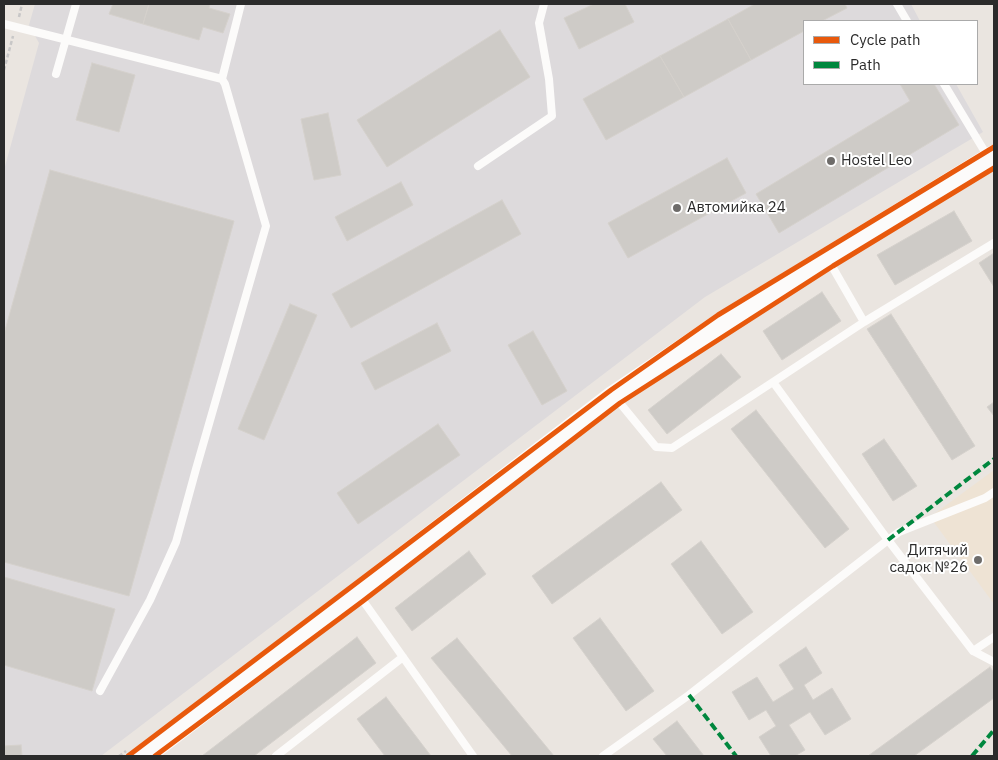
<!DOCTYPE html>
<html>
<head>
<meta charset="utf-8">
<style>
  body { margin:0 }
  #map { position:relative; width:998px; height:760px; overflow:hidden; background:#eae5e0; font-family:"IBM Plex Sans",sans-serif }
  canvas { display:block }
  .frame { position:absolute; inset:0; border:5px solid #2b2b2b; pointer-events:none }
  .legend { position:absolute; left:803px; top:20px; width:175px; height:65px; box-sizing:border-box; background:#fff; border:1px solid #aaa; margin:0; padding:6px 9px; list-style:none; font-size:15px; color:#2b2b2b }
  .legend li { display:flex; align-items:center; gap:10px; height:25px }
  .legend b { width:25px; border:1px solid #aaa }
</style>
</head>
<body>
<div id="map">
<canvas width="998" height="760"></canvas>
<div class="frame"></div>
<ul class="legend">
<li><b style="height:6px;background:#e8590c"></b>Cycle path</li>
<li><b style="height:6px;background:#00873e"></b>Path</li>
</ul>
</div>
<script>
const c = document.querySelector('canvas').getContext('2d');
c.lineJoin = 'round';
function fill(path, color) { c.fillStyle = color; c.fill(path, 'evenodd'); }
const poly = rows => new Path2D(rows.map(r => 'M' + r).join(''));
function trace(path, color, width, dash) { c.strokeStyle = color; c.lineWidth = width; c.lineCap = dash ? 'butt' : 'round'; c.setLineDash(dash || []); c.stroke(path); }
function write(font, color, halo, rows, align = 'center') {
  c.font = font + ' "IBM Plex Sans",sans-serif'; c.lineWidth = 4; c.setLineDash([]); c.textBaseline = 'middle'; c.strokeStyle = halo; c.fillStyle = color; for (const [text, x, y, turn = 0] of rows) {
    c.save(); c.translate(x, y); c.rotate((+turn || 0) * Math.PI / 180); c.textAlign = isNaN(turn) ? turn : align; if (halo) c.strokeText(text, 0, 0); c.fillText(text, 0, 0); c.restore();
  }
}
const industrial = poly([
  [35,4,911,4,920,21,804,21,804,84,956,84,983,132,705,297,101,756,4,756,4,170,39,43,29,25]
]);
const education = poly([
  [994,470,994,604,930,517]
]);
const building = poly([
  [113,4,149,4,143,24,109,14,113,4],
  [149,4,210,4,209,8,230,14,223,33,203,27,199,40,143,24,149,4],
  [594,4,625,4,634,22,579,49,564,18,594,4],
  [755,4,845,4,847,8,822,21,804,21,804,31,751,60,728,19,755,4],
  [728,19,751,60,684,97,660,56,728,19],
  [500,30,530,77,387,167,357,120,500,30],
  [660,56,684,97,606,140,583,99,660,56],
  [92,63,135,75,119,132,76,120,92,63],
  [900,84,934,84,959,125,779,233,756,194,910,101,900,84],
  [328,113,341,175,314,180,301,119,328,113],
  [727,158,746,193,628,258,608,223,727,158],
  [50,170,234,221,129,596,4,562,4,334,50,170],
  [401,182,413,205,347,241,335,217,401,182],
  [502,200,521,234,351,328,332,294,502,200],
  [954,211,972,241,895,285,877,255,954,211],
  [994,253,994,287,979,263,994,253],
  [822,292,841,321,782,360,763,331,822,292],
  [290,304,317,315,264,440,238,429,290,304],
  [891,314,975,446,952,460,867,329,891,314],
  [437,323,451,351,375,390,361,363,437,323],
  [533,331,567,391,542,405,508,345,533,331],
  [721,354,741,377,667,434,648,410,721,354],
  [994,402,994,416,987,407,994,402],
  [756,410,849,529,825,548,731,429,756,410],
  [438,424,460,455,358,524,337,493,438,424],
  [884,439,917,486,893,501,862,454,884,439],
  [661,482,682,510,552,604,532,576,661,482],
  [701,541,753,612,722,634,671,564,701,541],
  [469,551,486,574,412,631,395,608,469,551],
  [4,577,115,609,92,691,4,665,4,577],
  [600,618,654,691,626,711,573,638,600,618],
  [357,637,376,663,254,756,202,756,357,637],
  [457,638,554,756,512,756,431,658,457,638],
  [806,647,822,673,804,685,813,700,832,688,851,719,825,735,810,712,789,725,805,750,795,756,771,756,759,737,776,726,766,710,749,720,732,692,757,677,773,702,794,689,779,665,806,647],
  [990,667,994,673,994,698,914,756,868,756,990,667],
  [386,697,431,756,385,756,357,719,386,697],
  [677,721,704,756,667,756,653,739,677,721],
  [21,745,22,756,4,756,4,746,21,745]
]);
const path = poly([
  [19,17,22,4],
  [4,70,13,36],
  [119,756,126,751]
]);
const lane = poly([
  [897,4,907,21],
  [4,24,222,79,241,4],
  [56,74,76,4],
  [944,84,988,157],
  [478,166,552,116,549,79,539,23,544,4],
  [864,322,994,243],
  [615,397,656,447,672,448,773,382],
  [994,492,985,498,899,532,888,540,973,651,994,662],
  [359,595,473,756],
  [973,651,994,637],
  [100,691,150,600,176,542,196,469,266,226,225,84,222,79],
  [276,756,403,657],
  [603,756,689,695,888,540,773,382,864,322,829,261]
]);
const secondary = poly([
  [143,756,304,634,614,396,722,323,994,156]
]);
const quiet = poly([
  [888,540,994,459],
  [689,695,736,756],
  [972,756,994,730]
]);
const cycleway = poly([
  [128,756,611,390,718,315,994,147],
  [155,756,363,601,620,403,833,266,994,168]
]);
const markers = [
  [831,161,5,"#6e6c6a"],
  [677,208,5,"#6e6c6a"],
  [978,560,5,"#6e6c6a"]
];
const poiNames = [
  ["Hostel Leo",841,161],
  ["Автомийка 24",687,208],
  ["Дитячий",968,551,"right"],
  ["садок №26",968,568,"right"]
];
fill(industrial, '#dddadc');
fill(education, '#eee3d4');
fill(building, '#cecbc7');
trace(building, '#d5d1cc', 1);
trace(path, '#c8c7c7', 2.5, [4, 2.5]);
trace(lane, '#fcfbfa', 8);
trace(secondary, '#fcfbfa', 22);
trace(quiet, '#00873e', 4, [8, 4]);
trace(cycleway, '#e8590c', 5);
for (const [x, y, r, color] of markers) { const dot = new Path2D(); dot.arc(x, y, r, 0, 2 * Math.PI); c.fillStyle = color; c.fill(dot); trace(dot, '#fff', 2); }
write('15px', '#2b2b2b', '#fff', poiNames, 'left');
</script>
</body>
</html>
